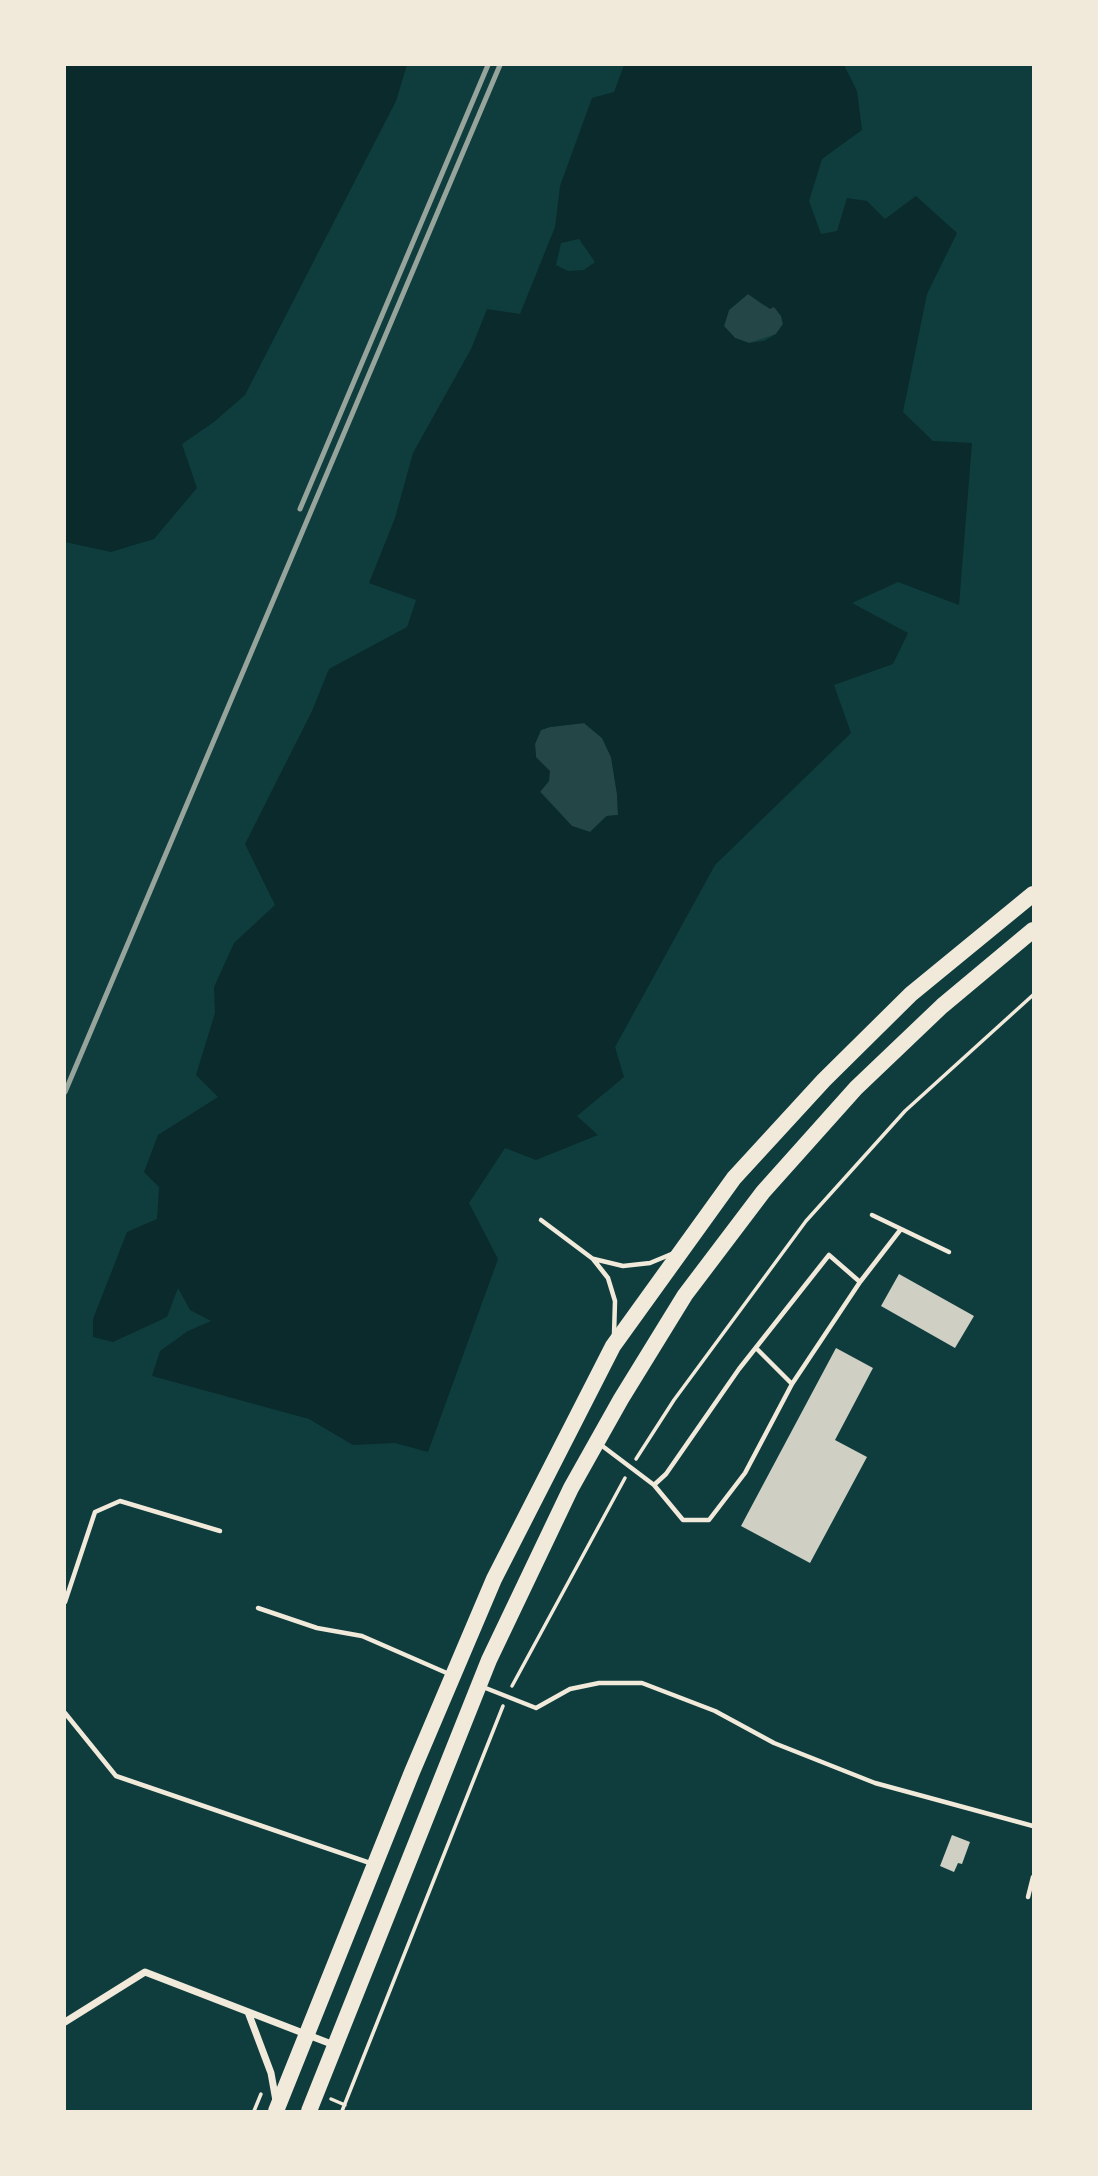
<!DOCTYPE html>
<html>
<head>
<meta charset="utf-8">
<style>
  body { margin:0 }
  #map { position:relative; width:1098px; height:2176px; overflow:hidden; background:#0f3d3e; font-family:"Asap Condensed",sans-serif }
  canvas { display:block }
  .frame { position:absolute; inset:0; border:66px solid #f1e9da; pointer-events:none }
</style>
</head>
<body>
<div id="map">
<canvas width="1098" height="2176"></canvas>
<div class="frame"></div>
</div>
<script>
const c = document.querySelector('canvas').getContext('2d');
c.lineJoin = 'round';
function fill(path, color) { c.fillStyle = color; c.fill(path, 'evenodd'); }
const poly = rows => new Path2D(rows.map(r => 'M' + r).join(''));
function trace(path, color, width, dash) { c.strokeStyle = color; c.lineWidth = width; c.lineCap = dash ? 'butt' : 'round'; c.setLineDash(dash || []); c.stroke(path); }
const green = poly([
  [748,294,763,305,774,306,781,316,783,324,776,334,749,343,735,338,724,326,729,310],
  [584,723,602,738,611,757,617,794,618,815,606,816,590,832,572,826,540,791,549,781,536,757,535,744,541,730,550,727]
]);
const water = poly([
  [65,65,407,65,396,101,245,395,214,422,182,444,197,488,154,539,111,552,65,542],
  [624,65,844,65,857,91,862,130,822,159,809,201,821,234,837,231,847,198,867,201,885,219,916,196,957,233,927,294,903,412,933,441,972,443,959,605,898,582,852,603,908,633,893,664,834,685,851,733,715,865,615,1047,624,1077,577,1116,598,1135,536,1160,505,1148,469,1203,498,1259,428,1452,395,1443,353,1445,309,1419,152,1376,160,1351,188,1331,211,1321,190,1310,178,1288,167,1317,113,1342,93,1337,93,1319,127,1232,157,1219,159,1187,144,1172,158,1135,218,1097,196,1075,215,1013,214,987,234,943,275,905,245,844,312,711,329,669,407,627,416,600,369,583,395,518,413,453,471,349,487,309,520,314,555,227,560,186,592,98,614,92],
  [579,239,595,262,584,270,568,271,556,265,561,243],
  [748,294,770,309,774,307,781,316,783,324,776,334,764,341,749,343,735,338,724,326,729,310],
  [584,723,602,738,611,757,617,794,618,815,607,816,590,832,572,826,540,792,549,781,550,771,536,757,535,744,541,730,550,727]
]);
const building = poly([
  [899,1274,974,1316,955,1348,881,1306],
  [836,1348,873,1368,835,1440,867,1457,810,1563,741,1526],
  [952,1835,970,1842,962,1864,958,1863,954,1872,940,1866]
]);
const path = poly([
  [636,1459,674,1400,806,1221,905,1111,1033,995],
  [512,1686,625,1478],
  [331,2099,345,2105],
  [254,2111,261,2094],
  [342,2111,503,1706]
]);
const service = poly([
  [872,1215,949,1252],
  [541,1220,593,1259,608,1278,615,1301,614,1335],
  [594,1259,623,1266,650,1263,674,1253],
  [860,1282,901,1229],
  [757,1349,792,1384],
  [601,1445,654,1485,683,1520,709,1520,745,1473,792,1384,860,1282,829,1255,739,1369,666,1474,654,1485],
  [65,1602,95,1512,120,1501,220,1531],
  [258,1608,317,1628,362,1636,449,1674],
  [483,1687,536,1708,570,1689,599,1683,642,1683,715,1711,774,1743,875,1783,1033,1826],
  [65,1713,116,1776,370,1863],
  [1028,1897,1033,1877]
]);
const minor = poly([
  [248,2012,271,2073,276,2101],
  [65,2022,145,1972,334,2045]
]);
const trunk = poly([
  [276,2111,412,1772,494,1579,613,1346,734,1178,824,1080,911,994,1033,894],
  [309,2111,489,1660,571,1488,621,1399,685,1295,763,1192,856,1088,942,1006,1033,930]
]);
const rail = poly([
  [300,509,488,65],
  [65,1092,500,65]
]);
fill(green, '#244646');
fill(water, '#0a2a2b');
fill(building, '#cfcfc3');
trace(path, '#f1e9da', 3.5);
trace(service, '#f1e9da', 4.5);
trace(minor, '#f1e9da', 7);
trace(trunk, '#f1e9da', 16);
trace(rail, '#97a49c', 5);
</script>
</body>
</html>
